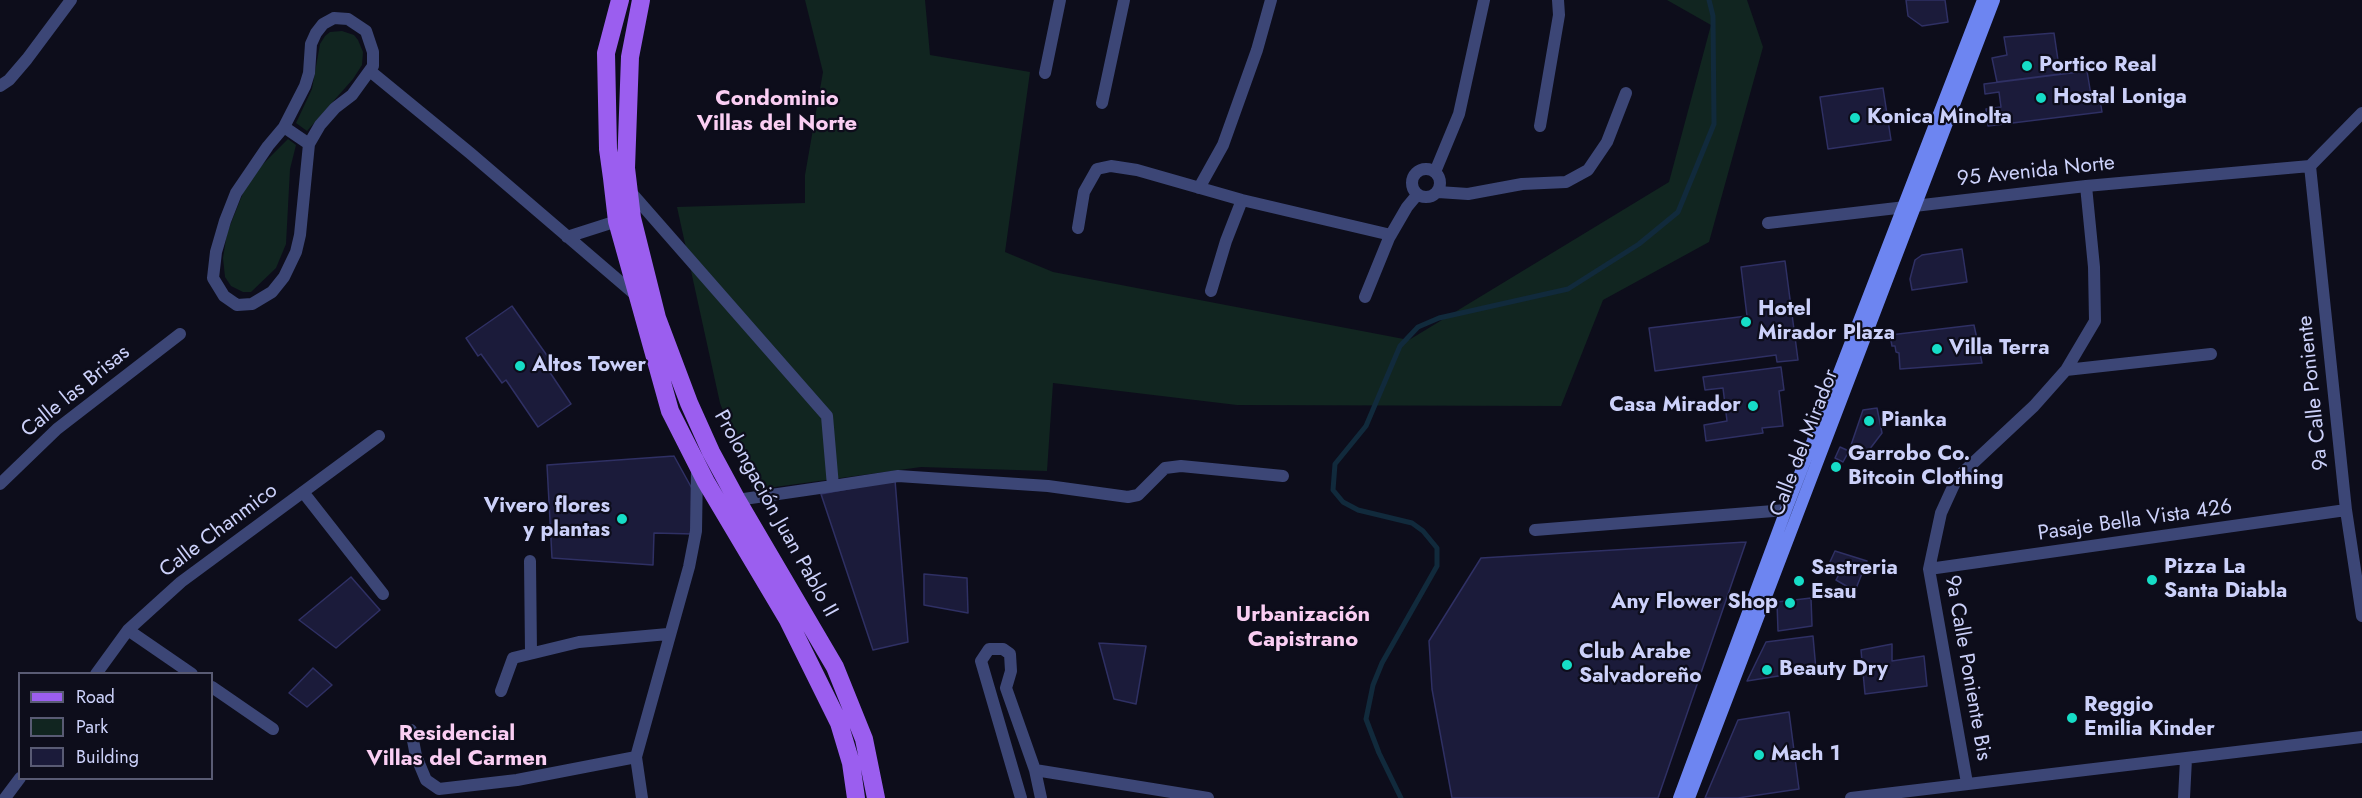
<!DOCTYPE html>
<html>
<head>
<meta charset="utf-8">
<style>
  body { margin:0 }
  #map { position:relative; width:2362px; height:798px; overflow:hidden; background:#0d0d1b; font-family:Jost,sans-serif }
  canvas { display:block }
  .legend { position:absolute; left:18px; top:672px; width:195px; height:108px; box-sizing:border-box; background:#0d0d1b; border:2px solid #595b74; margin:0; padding:8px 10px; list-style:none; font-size:18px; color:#ccd1fa }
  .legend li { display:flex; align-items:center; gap:12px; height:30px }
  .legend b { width:30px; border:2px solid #595b74 }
</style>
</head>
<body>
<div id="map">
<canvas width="2362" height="798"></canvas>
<ul class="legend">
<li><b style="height:8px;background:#9b5eef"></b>Road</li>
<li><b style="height:16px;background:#112520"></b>Park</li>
<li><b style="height:16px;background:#1b1b3a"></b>Building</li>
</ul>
</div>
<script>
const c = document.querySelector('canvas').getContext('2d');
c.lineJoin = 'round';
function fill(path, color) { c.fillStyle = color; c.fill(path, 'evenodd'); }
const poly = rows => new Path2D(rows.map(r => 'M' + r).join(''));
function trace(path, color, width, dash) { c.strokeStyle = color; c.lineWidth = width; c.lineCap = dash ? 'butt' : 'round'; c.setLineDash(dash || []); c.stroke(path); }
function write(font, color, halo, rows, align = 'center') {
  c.font = font + ' Jost,sans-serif'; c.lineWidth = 4.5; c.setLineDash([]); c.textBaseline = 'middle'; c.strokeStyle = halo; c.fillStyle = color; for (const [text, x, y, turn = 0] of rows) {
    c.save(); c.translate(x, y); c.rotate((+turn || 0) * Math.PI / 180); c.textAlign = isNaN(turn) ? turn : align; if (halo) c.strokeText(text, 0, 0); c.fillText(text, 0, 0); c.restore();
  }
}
const green = poly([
  [805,0,925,0,930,55,1030,72,1005,252,1053,272,1409,340,1669,182,1711,25,1667,0,1747,0,1763,47,1709,242,1603,300,1561,406,1237,405,1053,383,1047,471,921,467,753,490,720,403,677,207,805,203,805,175,823,72],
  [342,31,354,35,358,40,363,52,362,65,353,79,307,131,296,123,312,89,320,44,325,36,330,32],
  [288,139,296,145,290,169,286,244,276,268,251,292,243,292,231,286,225,277,223,258,227,233,245,188,260,167]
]);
const stream = poly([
  [1401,798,1379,753,1366,719,1373,685,1382,663,1437,566,1437,548,1423,531,1412,523,1358,510,1343,502,1333,490,1335,464,1366,426,1400,346,1418,327,1439,318,1568,289,1639,244,1678,212,1714,124,1713,16,1709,0]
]);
const building = poly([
  [1906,0,1945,0,1948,22,1922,26,1908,16,1906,0],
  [2054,33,2060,74,1997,82,1992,58,2007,55,2004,37,2054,33],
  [2087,71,2091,95,2082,96,2083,103,2100,100,2102,112,1988,126,1986,109,2001,107,1999,92,1985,94,1984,84,2087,71],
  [1883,88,1891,140,1828,149,1820,97,1883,88],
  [1962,249,1967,282,1912,290,1910,279,1915,260,1922,255,1962,249],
  [1785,261,1798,360,1777,362,1776,355,1655,371,1649,328,1747,316,1741,267,1785,261],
  [512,306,553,364,547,368,571,404,538,427,506,380,502,383,481,354,478,356,466,338,512,306],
  [1974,325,1982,363,1900,369,1899,353,1896,352,1895,346,1892,346,1890,335,1974,325],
  [1781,367,1784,390,1779,391,1783,426,1762,428,1763,433,1706,441,1704,425,1727,421,1723,388,1705,390,1703,377,1781,367],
  [1877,408,1882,433,1869,450,1849,451,1863,410,1877,408],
  [1840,447,1849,451,1843,462,1835,458,1840,447],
  [674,456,695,494,694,534,654,533,653,565,552,558,547,465,674,456],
  [895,480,908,642,873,650,821,494,895,480],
  [1746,542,1658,798,1452,798,1432,689,1429,641,1481,558,1746,542],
  [1835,551,1867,561,1855,591,1836,580,1842,569,1829,564,1835,551],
  [924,574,967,578,968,613,924,605,924,574],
  [351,577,380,610,336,648,299,620,351,577],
  [1811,598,1812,626,1778,631,1777,602,1811,598],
  [1813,636,1816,670,1747,681,1766,642,1813,636],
  [1099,643,1146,646,1136,704,1114,699,1099,643],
  [1892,644,1892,661,1924,656,1927,686,1865,694,1861,650,1892,644],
  [313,668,332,685,307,707,289,693,313,668],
  [1789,712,1799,789,1738,798,1705,798,1738,720,1789,712]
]);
const street = poly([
  [334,18,348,19,366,31,373,52,373,66,352,95,335,108,320,125,309,144,300,235,296,252,284,277,272,292,252,304,237,305,224,296,213,278,216,252,225,221,236,193,268,146,284,127,305,86,309,73,311,44,316,33,323,24,334,18],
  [370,71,470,153,638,297],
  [1045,73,1060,0],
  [0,86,9,80,27,59,71,0],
  [1102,103,1124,0],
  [1540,126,1559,15,1558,0],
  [284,127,309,144],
  [2310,166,2346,510,2362,616],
  [2310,166,2362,113],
  '1412 183a14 14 0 1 1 28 0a14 14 0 1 1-28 0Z',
  [1435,172,1459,114,1484,0],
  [1199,188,1223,145,1257,50,1271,0],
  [628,189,827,416,833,486,898,476,1048,486,1128,497,1138,495,1165,468,1181,466,1283,476],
  [1438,192,1468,194,1522,184,1566,182,1588,170,1607,142,1626,93],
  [1768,223,2086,186,2310,166],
  [1078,228,1084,192,1097,169,1111,166,1137,170,1242,200,1391,235],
  [567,237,617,221],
  [1211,291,1226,241,1242,200],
  [1365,297,1389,238,1407,207,1417,195],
  [2066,370,2211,354],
  [0,484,57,429,180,334],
  [303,492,383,594],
  [737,500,833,486],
  [1535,530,1786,510],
  [530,561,531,653],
  [1929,569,2346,510],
  [128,630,192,674],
  [96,674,128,630,181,582,379,436],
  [212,687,273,729],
  [501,691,513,658,579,642,668,634],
  [411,730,416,756,426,780,439,789,517,780,636,757],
  [1035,770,1208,798],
  [1967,783,1929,569,1941,513,1957,478,2034,406,2066,370,2095,321,2094,267,2086,186],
  [5,798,20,778],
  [642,798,636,757,689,567,696,531,697,470],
  [1021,798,981,661,989,649,1003,649,1010,654,1011,671,1006,688,1035,770,1041,798],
  [1851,798,2362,737],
  [2184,798,2186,759]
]);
const secondary = poly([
  [1679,798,1786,510,1983,0],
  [1689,798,1994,0]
]);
const primary = poly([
  [620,0,606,53,608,149,612,178,617,221,670,411,706,482,788,620,839,723,851,763,856,798],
  [641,0,630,57,626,168,632,218,657,318,689,403,711,452,737,500,835,667,864,739,876,798]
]);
const markers = [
  [2027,66,6,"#16ddc7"],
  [2041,98,6,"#16ddc7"],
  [1855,118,6,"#16ddc7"],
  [1746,322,6,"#16ddc7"],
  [1937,349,6,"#16ddc7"],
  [520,366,6,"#16ddc7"],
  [1753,406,6,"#16ddc7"],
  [1869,421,6,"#16ddc7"],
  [1836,467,6,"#16ddc7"],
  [622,519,6,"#16ddc7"],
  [2152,580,6,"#16ddc7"],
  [1799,581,6,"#16ddc7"],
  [1790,603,6,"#16ddc7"],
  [1567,665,6,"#16ddc7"],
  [1767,670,6,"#16ddc7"],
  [2072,718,6,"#16ddc7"],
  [1759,755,6,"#16ddc7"]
];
const poiNames = [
  ["Portico Real",2039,66],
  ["Hostal Loniga",2053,98],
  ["Konica Minolta",1867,118],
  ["Hotel",1758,310],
  ["Mirador Plaza",1758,334],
  ["Villa Terra",1949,349],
  ["Altos Tower",532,366],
  ["Casa Mirador",1741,406,"right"],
  ["Pianka",1881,421],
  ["Garrobo Co.",1848,455],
  ["Bitcoin Clothing",1848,479],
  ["Vivero flores",610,507,"right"],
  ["y plantas",610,531,"right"],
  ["Pizza La",2164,568],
  ["Santa Diabla",2164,592],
  ["Sastreria",1811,569],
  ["Esau",1811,593],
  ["Any Flower Shop",1778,603,"right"],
  ["Club Arabe",1579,653],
  ["Salvadoreño",1579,677],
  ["Beauty Dry",1779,670],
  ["Reggio",2084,706],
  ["Emilia Kinder",2084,730],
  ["Mach 1",1771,755]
];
const streetNames = [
  ["95 Avenida Norte",2036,172,-6],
  ["Calle las Brisas",76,392,-39],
  ["9a Calle Poniente",2314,393,-96],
  ["Calle del Mirador",1805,443,-69],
  ["Prolongación Juan Pablo II",775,514,61],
  ["Pasaje Bella Vista 426",2135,521,-8],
  ["Calle Chanmico",219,531,-37],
  ["9a Calle Poniente Bis",1967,668,80]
];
const neighbourhoodNames = [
  ["Condominio",777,100],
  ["Villas del Norte",777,125],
  ["Urbanización",1303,616],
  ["Capistrano",1303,641],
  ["Residencial",457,735],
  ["Villas del Carmen",457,760]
];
fill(green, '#112520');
trace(stream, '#112a3c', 5);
fill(building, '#1b1b3a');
trace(building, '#2f3064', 1.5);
trace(street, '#3c4676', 12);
trace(secondary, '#6d85f1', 12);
trace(primary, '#9b5eef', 18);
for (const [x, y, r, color] of markers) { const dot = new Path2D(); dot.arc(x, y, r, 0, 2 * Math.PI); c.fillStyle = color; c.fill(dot); trace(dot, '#0d0d1b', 2); }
write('bold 21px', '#ccd1fa', '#0d0d1b', poiNames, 'left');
write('21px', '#ccd1fa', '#0d0d1b', streetNames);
write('bold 22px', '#facef3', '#0d0d1b', neighbourhoodNames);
</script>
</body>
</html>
